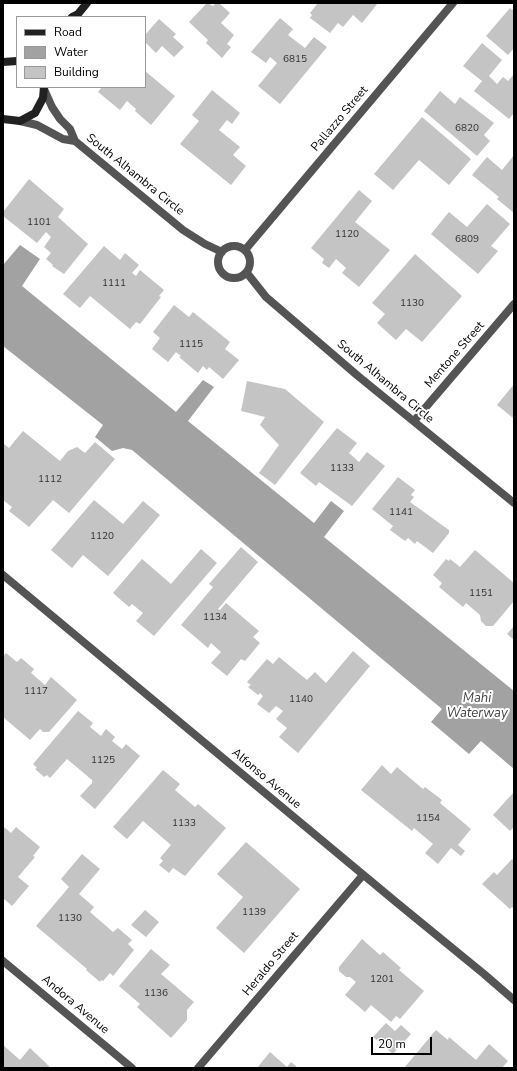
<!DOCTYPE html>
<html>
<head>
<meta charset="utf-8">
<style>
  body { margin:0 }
  #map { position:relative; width:517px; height:1071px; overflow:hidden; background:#fff; font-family:"Nunito Sans",sans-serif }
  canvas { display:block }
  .frame { position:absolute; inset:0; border:4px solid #000; pointer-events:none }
  .legend { position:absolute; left:16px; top:16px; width:130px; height:72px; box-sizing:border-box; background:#fff; border:1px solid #999; margin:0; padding:5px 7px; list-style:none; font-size:12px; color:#000 }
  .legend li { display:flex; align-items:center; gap:8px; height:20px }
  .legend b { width:20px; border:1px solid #999 }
  .scale { position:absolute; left:371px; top:1037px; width:61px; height:18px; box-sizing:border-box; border:2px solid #000; border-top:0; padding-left:5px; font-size:12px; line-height:14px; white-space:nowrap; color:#000; -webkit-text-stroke:3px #fff; paint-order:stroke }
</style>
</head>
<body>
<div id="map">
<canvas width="517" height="1071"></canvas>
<div class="frame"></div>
<ul class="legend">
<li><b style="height:5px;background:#212121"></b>Road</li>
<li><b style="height:11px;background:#a2a2a2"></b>Water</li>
<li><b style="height:11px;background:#c4c4c4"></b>Building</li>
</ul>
<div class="scale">20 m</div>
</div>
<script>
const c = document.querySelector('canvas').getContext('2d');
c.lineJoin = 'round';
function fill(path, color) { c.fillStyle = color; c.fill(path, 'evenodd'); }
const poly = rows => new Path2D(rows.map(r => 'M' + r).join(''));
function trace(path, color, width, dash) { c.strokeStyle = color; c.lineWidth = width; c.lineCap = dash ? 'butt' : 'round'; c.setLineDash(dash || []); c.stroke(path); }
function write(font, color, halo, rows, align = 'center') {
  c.font = font + ' "Nunito Sans",sans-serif'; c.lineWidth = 4; c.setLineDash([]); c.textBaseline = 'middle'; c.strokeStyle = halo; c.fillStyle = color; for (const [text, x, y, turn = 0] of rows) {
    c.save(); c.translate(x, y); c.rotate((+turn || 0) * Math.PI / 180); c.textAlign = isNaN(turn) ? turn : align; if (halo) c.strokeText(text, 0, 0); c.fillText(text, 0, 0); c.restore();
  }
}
const water = poly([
  [20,245,40,259,22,286,176,412,203,380,214,387,188,421,314,523,331,501,344,511,324,537,514,691,514,769,481,741,469,754,431,722,442,709,132,450,123,448,112,451,95,437,103,425,3,346,3,265]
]);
const building = poly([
  [207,3,213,6,216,3,219,3,230,13,221,23,234,35,227,44,231,47,222,58,206,43,208,40,189,22],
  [318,3,378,3,362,23,353,15,343,27,338,23,330,33,310,18,312,15,310,13],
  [510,8,512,10,514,8,514,48,508,55,486,36],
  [280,18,293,29,288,35,305,48,314,37,327,47,280,104,258,86,277,63,270,57,266,63,251,52],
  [159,19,176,34,173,37,184,47,174,57,162,46,156,53,145,42,145,35],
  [482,43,502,60,489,76,497,84,503,77,508,81,514,74,514,113,509,119,474,91,482,81,463,66],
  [145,71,175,96,151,125,135,111,136,109,127,101,120,110,98,92,102,87,145,87],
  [212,90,240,113,232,124,227,120,219,130,240,147,233,155,246,166,231,185,180,144,199,121,192,115],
  [440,91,455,104,460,97,494,123,484,135,490,141,477,156,424,111],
  [422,117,471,159,449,185,419,160,393,190,374,174],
  [514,155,514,213,497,199,499,197,472,175,487,157,502,170],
  [29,179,64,209,58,217,88,244,64,274,52,266,53,265,46,259,51,253,44,247,51,237,46,232,37,243,3,216,3,212],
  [359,190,372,201,355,222,390,250,359,287,342,273,346,268,336,259,329,268,322,263,324,259,311,248],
  [487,204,510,224,491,246,498,251,478,274,431,234,449,212,467,227],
  [104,246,120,260,125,253,139,265,132,273,136,276,140,270,164,290,159,296,161,297,140,324,136,322,130,329,90,296,80,308,63,294],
  [415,254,462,296,422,342,406,329,396,340,377,323,385,314,372,303],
  [174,305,189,317,193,312,230,342,225,349,239,360,223,379,209,367,207,370,203,366,198,373,179,357,181,356,176,352,168,362,152,349,160,338,153,332],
  [247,381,285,389,324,422,275,485,259,473,279,445,260,425,265,417,241,411],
  [514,384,514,417,513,418,497,405],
  [337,428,357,443,349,453,359,462,367,452,385,466,352,506,319,482,316,486,300,473],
  [23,431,60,461,68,451,77,447,85,453,95,442,115,459,69,513,53,500,29,527,9,511,12,507,3,500,3,443,9,448],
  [398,477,415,490,411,495,414,497,410,502,449,530,449,533,433,553,417,541,415,544,408,538,405,541,390,530,393,526,372,509],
  [94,500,123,524,143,501,160,515,108,576,83,555,72,568,51,550],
  [241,547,258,562,218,609,220,610,226,603,259,631,253,637,260,643,245,661,241,659,227,676,211,663,221,652,211,643,208,648,181,625,213,587,209,584],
  [201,549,217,563,154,636,136,621,143,613,132,604,129,607,113,593,142,559,171,584],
  [475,550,514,583,514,601,493,626,486,626,481,621,480,615,466,603,463,607,439,587,442,583,433,575,446,559,449,561,450,559,460,567],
  [514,626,514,640,507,634],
  [353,651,370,666,298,753,279,737,287,728,276,719,283,711,276,706,269,713,257,704,263,696,260,693,258,695,248,687,251,685,247,682,267,659,273,664,279,657,307,680,315,672,326,683],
  [6,653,17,662,21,658,34,669,31,673,45,685,51,677,77,700,49,732,43,732,40,729,30,740,3,717,3,656],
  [78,711,93,723,90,727,101,736,106,729,115,737,112,741,122,749,126,744,140,756,95,809,80,796,92,783,92,780,67,759,50,778,47,775,44,777,35,769,37,768,33,764],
  [382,765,391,774,397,767,423,789,425,787,442,800,440,803,471,829,458,845,465,851,461,856,451,848,438,864,425,853,433,844,414,828,412,831,361,790],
  [163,770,180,784,175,790,195,807,198,804,226,828,185,876,173,868,169,873,159,865,163,861,160,858,171,845,143,821,127,839,113,827],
  [514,792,514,827,510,831,493,815],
  [3,826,11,833,16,827,40,847,33,856,35,857,18,877,29,886,12,906,3,898],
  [246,842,300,889,244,953,216,928,243,897,217,874],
  [82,854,100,869,79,894,94,907,90,912,113,932,118,928,132,940,128,944,134,950,113,976,110,973,103,981,101,980,100,982,86,970,87,969,36,926,69,887,61,879],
  [512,859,514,861,514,909,512,907,510,909,482,884,494,872,497,875],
  [145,910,159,922,146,937,131,925],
  [362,939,380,955,383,952,401,968,399,970,424,991,400,1019,396,1016,391,1022,371,1005,365,1012,345,995,356,982,350,977,346,977,339,971,339,967],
  [151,949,170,965,161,974,194,1002,187,1010,187,1020,171,1038,137,1007,140,1004,119,986],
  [386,1023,395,1031,401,1025,411,1034,393,1054,373,1037],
  [436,1030,448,1040,449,1037,476,1060,489,1044,508,1061,502,1068,404,1068],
  [3,1045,20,1060,30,1048,51,1068,3,1068],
  [270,1052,287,1067,291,1062,298,1068,257,1068]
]);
const street = poly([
  [44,89,52,107,60,119,70,129,75,141],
  [20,121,37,125,63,139,75,141,183,230,205,244,222,252],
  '218 262a16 16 0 1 1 32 0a16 16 0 1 1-32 0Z',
  [245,250,453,3],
  [247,273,266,297,358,376,514,503],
  [414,421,514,304],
  [3,575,396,902,484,974,514,1000],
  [3,961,132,1068],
  [198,1068,363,875]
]);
const secondary = poly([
  [72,17,78,14,87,3],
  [3,62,17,61],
  [3,119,20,121,35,113,43,98,44,87]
]);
const numberNames = [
  ["6815",295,60],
  ["6820",467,129],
  ["1101",39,223],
  ["1120",347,235],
  ["6809",467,240],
  ["1111",114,284],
  ["1130",412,304],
  ["1115",191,345],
  ["1133",342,469],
  ["1112",50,480],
  ["1141",401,513],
  ["1120",102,537],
  ["1151",481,594],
  ["1134",215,618],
  ["1117",36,692],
  ["1140",301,700],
  ["1125",103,761],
  ["1154",428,819],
  ["1133",184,824],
  ["1139",254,913],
  ["1130",70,919],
  ["1201",382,980],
  ["1136",156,994]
];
const streetNames = [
  ["Pallazzo Street",340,119,-50],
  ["South Alhambra Circle",135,175,39],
  ["Mentone Street",455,355,-49],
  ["South Alhambra Circle",385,382,40],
  ["Alfonso Avenue",266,779,40],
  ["Heraldo Street",271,964,-50],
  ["Andora Avenue",75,1005,40]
];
const waterNames = [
  ["Mahi",477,699],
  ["Waterway",477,714]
];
fill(water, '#a2a2a2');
fill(building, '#c4c4c4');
trace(street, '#545454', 8);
trace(secondary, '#212121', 8);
write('10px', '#313131', null, numberNames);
write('12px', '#000', '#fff', streetNames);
write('italic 13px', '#434343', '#fff', waterNames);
</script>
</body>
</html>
